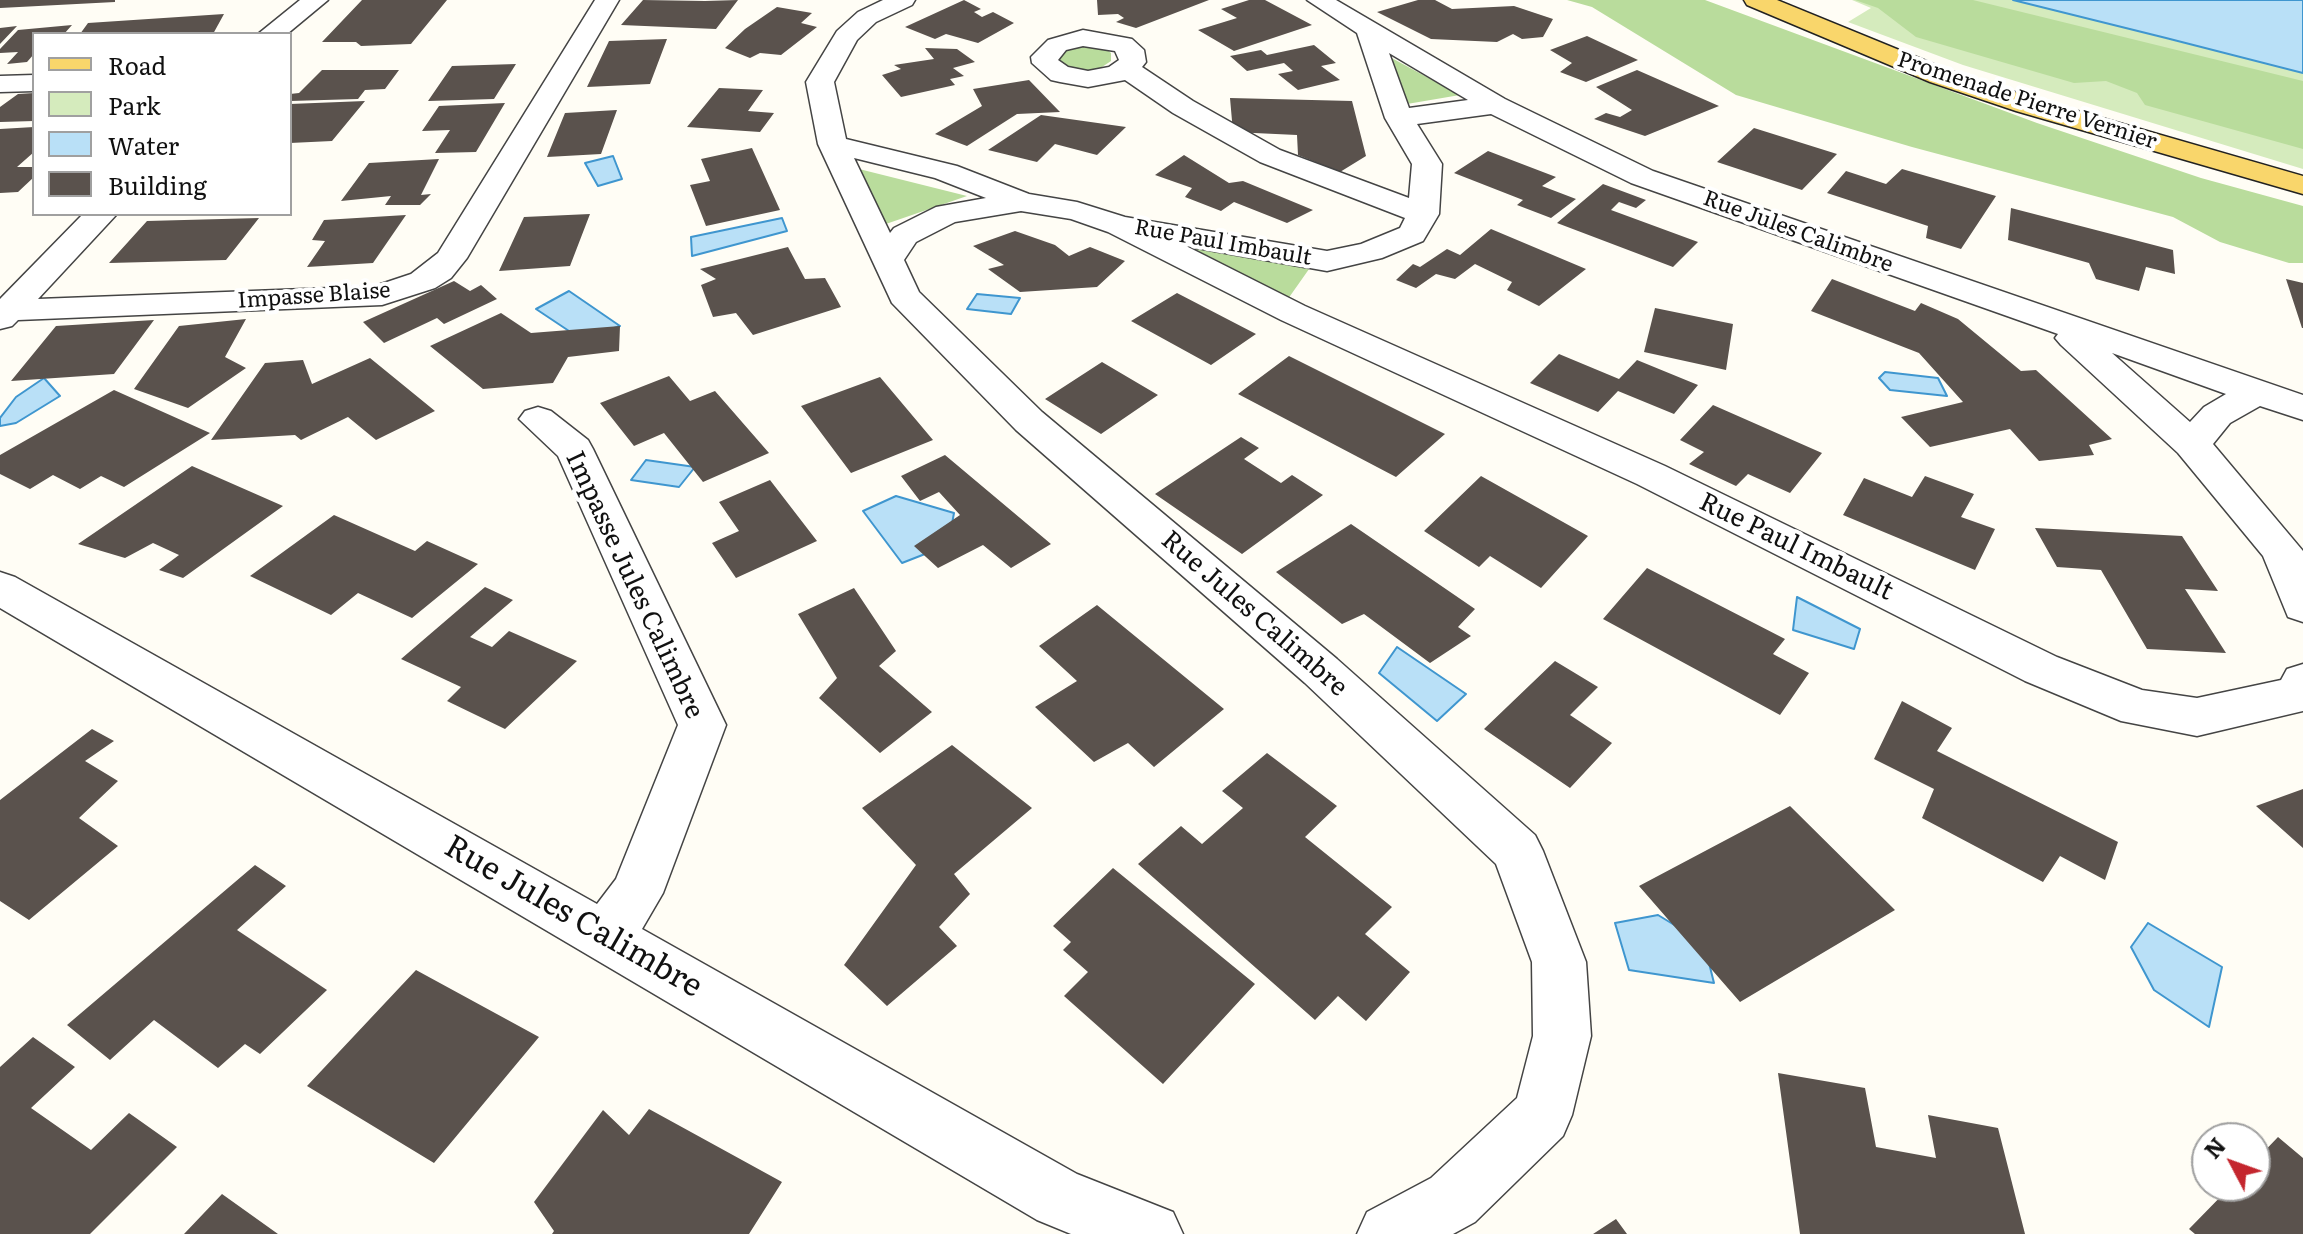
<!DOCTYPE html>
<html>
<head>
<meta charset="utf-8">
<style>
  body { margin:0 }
  #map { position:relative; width:2303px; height:1234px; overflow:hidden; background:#fffdf5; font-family:Literata,serif }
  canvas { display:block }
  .legend { position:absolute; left:32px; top:32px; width:260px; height:184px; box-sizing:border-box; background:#fff; border:2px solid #a0a0a0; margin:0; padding:10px 14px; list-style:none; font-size:24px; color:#111 }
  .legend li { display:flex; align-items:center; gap:16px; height:40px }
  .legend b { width:40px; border:2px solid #a0a0a0 }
  .north { position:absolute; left:2191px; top:1122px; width:80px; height:80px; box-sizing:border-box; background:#fff; border:2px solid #a0a0a0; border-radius:50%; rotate:311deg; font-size:22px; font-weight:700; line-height:32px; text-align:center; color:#111 }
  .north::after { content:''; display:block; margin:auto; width:28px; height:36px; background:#c4262e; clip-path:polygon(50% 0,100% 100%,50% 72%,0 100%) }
</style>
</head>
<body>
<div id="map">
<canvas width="2303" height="1234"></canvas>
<ul class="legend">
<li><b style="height:10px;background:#f9d66b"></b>Road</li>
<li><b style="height:22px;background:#d5ebbd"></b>Park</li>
<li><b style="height:22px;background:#b9e0f7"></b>Water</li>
<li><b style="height:22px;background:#5a524d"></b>Building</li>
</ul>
<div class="north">N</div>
</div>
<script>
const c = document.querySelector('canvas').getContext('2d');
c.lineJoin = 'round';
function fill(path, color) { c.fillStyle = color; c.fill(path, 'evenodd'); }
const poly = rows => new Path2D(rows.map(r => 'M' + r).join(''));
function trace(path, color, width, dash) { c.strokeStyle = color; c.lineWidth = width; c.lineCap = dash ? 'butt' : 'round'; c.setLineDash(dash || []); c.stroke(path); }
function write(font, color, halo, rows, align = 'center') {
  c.font = font + ' Literata,serif'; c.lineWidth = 8; c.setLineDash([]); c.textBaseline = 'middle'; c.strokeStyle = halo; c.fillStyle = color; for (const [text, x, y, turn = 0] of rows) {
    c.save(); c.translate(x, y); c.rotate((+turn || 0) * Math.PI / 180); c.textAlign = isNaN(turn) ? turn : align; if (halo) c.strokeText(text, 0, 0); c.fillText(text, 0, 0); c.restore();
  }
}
const green = poly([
  [1852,0,2013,0,2303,73,2303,169,1963,65,1848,22,1871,8]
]);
const forest = poly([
  [1567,0,1705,0,2037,123,2201,178,2303,206,2303,263,2289,263,2220,242,2173,217,1912,147,1736,95,1592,7],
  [1855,0,1973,0,2303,81,2303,149,2145,105,2137,93,2106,81,2074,83,1916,37,1878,8],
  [1075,45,1106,49,1111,53,1111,61,1099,69,1083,71,1056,66,1056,51],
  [1388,56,1460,95,1407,104],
  [855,168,967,196,883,225],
  [1140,233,1314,262,1283,306]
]);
const water = poly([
  [2013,0,2303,0,2303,73,2166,38,2013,0],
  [613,156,622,179,598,186,585,163,613,156],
  [782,218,787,231,692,256,691,237,782,218],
  [569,291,620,326,581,339,536,309,569,291],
  [977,294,1020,298,1011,314,967,309,977,294],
  [1885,372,1938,378,1947,396,1890,390,1879,378,1885,372],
  [44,378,60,396,16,423,0,426,0,418,16,397,44,378],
  [646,460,695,467,679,487,631,480,646,460],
  [896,496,954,513,948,545,902,563,863,511,896,496],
  [1797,597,1860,629,1854,649,1793,630,1797,597],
  [1397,647,1466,694,1437,721,1379,673,1397,647],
  [1658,915,1704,943,1714,983,1629,970,1615,923,1658,915],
  [2148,923,2222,967,2209,1027,2154,990,2131,947,2148,923]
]);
const building = poly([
  [0,0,115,0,115,2,0,8],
  [362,0,447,0,411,44,361,46,356,42,322,42],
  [643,0,705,1,738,0,716,29,621,25],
  [964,0,981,9,974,12,982,17,993,12,1014,23,978,43,946,34,935,39,905,27],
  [1097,0,1209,0,1136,28,1116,22,1124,18,1118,14,1098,15],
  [1249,0,1265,0,1312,25,1234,51,1198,30,1237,18,1221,9],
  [1418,0,1435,0,1452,9,1514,6,1553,19,1543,37,1522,39,1513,34,1497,42,1431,39,1377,12],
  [777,7,812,13,801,23,817,27,781,55,760,53,750,58,725,48,745,29],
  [224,14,213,34,80,34,88,23],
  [72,25,64,34,34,34,34,54,27,62,7,64,18,52,0,53,0,49,18,30],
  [17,26,0,44,0,28],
  [1587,36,1638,60,1586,82,1560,72,1572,63,1550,50],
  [667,39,650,84,587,87,609,41],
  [1314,45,1336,63,1321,66,1340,80,1298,90,1278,74,1293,71,1284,63,1247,71,1230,56,1261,50,1267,55],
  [925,48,957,49,975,62,953,68,964,76,950,79,955,85,901,97,882,75,901,69,894,65,934,59],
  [516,64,494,99,428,101,452,66],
  [322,70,399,70,385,89,365,90,358,99,290,101,290,94,299,93],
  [1637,70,1719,106,1645,136,1594,119,1606,113,1620,117,1632,110,1596,87],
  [1029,80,1060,112,1017,114,967,146,935,134,982,106,973,89],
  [719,88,763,90,748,111,774,113,760,132,687,127],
  [34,93,34,121,0,122,0,107,18,94],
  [1230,98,1352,101,1366,156,1340,172,1298,155,1297,135,1233,132],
  [365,101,332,141,290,143,290,104],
  [505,103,476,152,435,153,450,130,422,131,439,106],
  [617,110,601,154,547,157,565,113],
  [1041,115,1126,127,1097,155,1055,144,1037,162,988,150],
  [34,127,34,152,17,167,34,167,34,177,18,192,0,193,0,129],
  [1754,128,1837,154,1802,190,1717,162],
  [752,148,780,210,706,226,690,185,710,181,701,159],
  [1488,151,1556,177,1542,186,1576,199,1551,218,1517,205,1523,200,1454,173],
  [1184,155,1229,183,1243,181,1313,210,1287,223,1234,202,1221,211,1185,197,1192,188,1155,175],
  [439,159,421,195,431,194,420,205,385,205,391,196,341,201,369,163],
  [1902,169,1996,196,1961,249,1926,238,1928,226,1827,193,1846,171,1886,184],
  [1603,184,1646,200,1636,208,1619,202,1611,210,1698,242,1673,267,1557,223],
  [2011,208,2173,250,2175,274,2146,267,2139,291,2096,279,2089,263,2008,240],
  [590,214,570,266,499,271,524,217],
  [406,215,373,263,307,267,325,241,312,240,324,220],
  [259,218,226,260,109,263,147,221],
  [1491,229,1586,269,1539,306,1507,290,1512,282,1475,264,1455,279,1436,274,1416,288,1396,280,1413,264,1420,267,1447,249,1460,255],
  [1015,231,1055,245,1069,256,1090,247,1125,261,1097,287,1020,292,988,269,1004,265,973,246],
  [788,247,805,279,825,278,841,307,753,335,736,313,713,317,701,285,716,279,700,269],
  [1832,279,1915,311,1921,303,1958,319,2021,371,2036,370,2112,439,2089,445,2094,455,2039,461,2010,429,1930,447,1901,417,1963,402,1919,353,1811,311],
  [2286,279,2303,283,2303,328,2302,328],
  [454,281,470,291,481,285,497,299,444,324,437,318,384,343,363,322],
  [1177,293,1256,334,1211,365,1131,321],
  [1655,308,1733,324,1726,370,1644,352],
  [501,313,531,333,620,326,619,351,568,357,553,383,483,389,430,346],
  [246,319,225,357,246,368,188,408,134,389,179,326],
  [154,320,114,374,11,381,56,326],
  [1559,354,1619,379,1637,360,1698,385,1674,414,1618,391,1598,412,1530,383],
  [1289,356,1445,434,1396,477,1238,394],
  [370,358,435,411,376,440,348,417,301,440,295,435,211,440,265,363,303,360,312,384],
  [1102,362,1158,395,1101,434,1045,399],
  [669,376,690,401,715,391,769,453,703,482,664,433,634,446,600,403],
  [880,377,933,440,851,473,801,406],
  [114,390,210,433,124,487,101,476,80,489,53,475,30,489,0,474,0,455],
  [1713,405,1822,453,1790,493,1748,474,1736,486,1689,464,1704,452,1680,440],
  [1241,437,1259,448,1244,459,1281,483,1292,475,1323,495,1242,554,1155,494],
  [945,455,1051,544,1011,568,983,545,938,568,914,546,960,515,939,492,920,501,901,476],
  [192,466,283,506,183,578,159,570,179,555,153,543,125,558,78,544],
  [1481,476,1588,536,1541,588,1490,556,1479,567,1424,531],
  [1925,476,1974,494,1961,517,1995,529,1975,570,1843,515,1864,478,1912,497],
  [770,480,817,541,736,578,712,543,739,531,719,502],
  [334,515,415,551,427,541,478,564,412,618,358,593,331,615,250,576],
  [1351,524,1475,609,1458,627,1471,636,1430,663,1364,614,1342,624,1276,572],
  [2035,528,2182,536,2218,591,2185,589,2226,653,2147,649,2101,570,2057,567],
  [1647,568,1785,639,1773,654,1809,673,1780,715,1603,619],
  [485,587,513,600,470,637,492,647,509,631,577,661,505,729,447,701,461,687,401,659],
  [854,588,896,651,879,666,932,712,880,753,819,698,837,678,798,614],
  [1097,605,1224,709,1154,767,1128,743,1094,762,1035,707,1077,681,1039,646],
  [1555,661,1598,687,1570,715,1612,743,1570,788,1484,729],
  [1902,701,1952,728,1937,751,2118,842,2105,880,2060,856,2043,882,1922,818,1934,789,1874,759],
  [92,729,114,741,85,761,118,781,79,818,118,846,29,920,0,901,0,800],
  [952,745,1032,808,954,874,970,894,939,927,957,946,887,1006,844,965,916,865,862,808],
  [1267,753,1337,806,1305,837,1392,907,1365,934,1410,972,1366,1021,1338,996,1315,1020,1138,864,1181,826,1202,844,1243,808,1222,791],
  [2303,789,2303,848,2256,806],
  [1790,806,1895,910,1740,1002,1639,886],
  [255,865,286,886,237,930,327,990,260,1054,245,1044,218,1068,154,1020,110,1060,67,1025],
  [1113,868,1255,984,1163,1084,1064,996,1088,972,1063,950,1071,942,1053,926],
  [416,970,539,1037,434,1163,307,1086],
  [33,1037,75,1067,31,1108,91,1150,129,1113,177,1147,90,1234,0,1234,0,1067],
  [1778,1073,1865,1088,1876,1147,1936,1158,1928,1115,1998,1128,2025,1234,1800,1234],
  [649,1109,782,1182,749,1234,552,1234,554,1231,534,1202,603,1110,629,1135],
  [2278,1137,2303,1158,2303,1234,2195,1234,2189,1229,2231,1186,2255,1186,2255,1161],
  [222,1194,278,1234,184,1234],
  [1616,1219,1627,1234,1593,1234]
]);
const minor = poly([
  [300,0,328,0,287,34,258,34,300,0],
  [595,0,619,0,467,258,451,278,435,288,382,305,18,320,12,326,0,329,0,299,83,214,117,214,38,299,359,287,378,285,411,274,438,253,595,0],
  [883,0,915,0,912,5,876,22,857,40,834,82,846,139,957,166,1029,194,1077,202,1125,217,1327,251,1361,244,1400,228,1405,218,1260,162,1173,113,1125,80,1088,87,1060,82,1051,80,1032,63,1031,57,1048,40,1083,30,1132,39,1144,50,1146,62,1142,67,1193,101,1280,150,1409,198,1412,164,1385,118,1357,33,1307,0,1336,0,1505,99,1653,171,2303,395,2303,420,2260,406,2230,423,2213,444,2303,551,2303,622,2288,617,2263,556,2178,453,2061,345,2055,338,2058,334,1631,183,1491,114,1417,124,1442,164,1439,214,1423,241,1382,258,1327,271,1186,246,1305,306,1665,466,2057,657,2142,690,2197,698,2281,680,2287,669,2303,664,2303,711,2197,736,2121,721,2025,681,1637,484,1281,320,1108,232,1071,219,1021,211,955,222,916,242,904,260,919,292,1042,412,1337,659,1535,835,1543,851,1586,962,1591,1036,1572,1115,1563,1136,1475,1222,1453,1234,1357,1234,1367,1212,1431,1178,1517,1098,1533,1036,1532,962,1496,864,1305,683,1016,430,892,303,818,144,806,82,837,31,858,12,883,0],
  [1083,46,1115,51,1119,60,1109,67,1088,71,1068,67,1058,60,1066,50,1083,46],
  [1389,53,1468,100,1409,108,1389,53],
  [854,158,935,178,986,198,936,207,894,228,890,233,854,158],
  [2112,353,2226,394,2204,407,2190,422,2112,353],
  [34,75,34,91,0,92,0,76,34,75],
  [538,407,551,411,588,440,593,449,726,725,663,893,642,929,1077,1174,1173,1212,1183,1234,1071,1234,1037,1220,0,608,0,572,15,577,597,904,616,879,678,725,558,456,519,419,525,411,538,407]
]);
const primary = poly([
  [1744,0,1777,0,1948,70,2036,99,2303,176,2303,194,2016,111,1930,82,1747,5,1744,0]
]);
const farStreetnames = [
  ["Promenade Pierre Vernier",2027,101,18],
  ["Rue Jules Calimbre",1798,232,20],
  ["Rue Paul Imbault",1223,243,10],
  ["Impasse Blaise",314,296,-4]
];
const streetNames = [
  ["Rue Paul Imbault",1796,547,26],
  ["Impasse Jules Calimbre",634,585,65],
  ["Rue Jules Calimbre",1254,614,41]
];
const nearStreetnames = [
  ["Rue Jules Calimbre",573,917,30]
];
fill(green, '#d5ebbd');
fill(forest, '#b9dc9c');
fill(water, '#b9e0f7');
trace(water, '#3f96cf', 2);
fill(building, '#5a524d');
trace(minor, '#444', 3);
trace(primary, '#222', 3);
fill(minor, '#fff');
fill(primary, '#f9d66b');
write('22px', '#111', '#fff', farStreetnames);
write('26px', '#111', '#fff', streetNames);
write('32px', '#111', '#fff', nearStreetnames);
</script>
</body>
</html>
